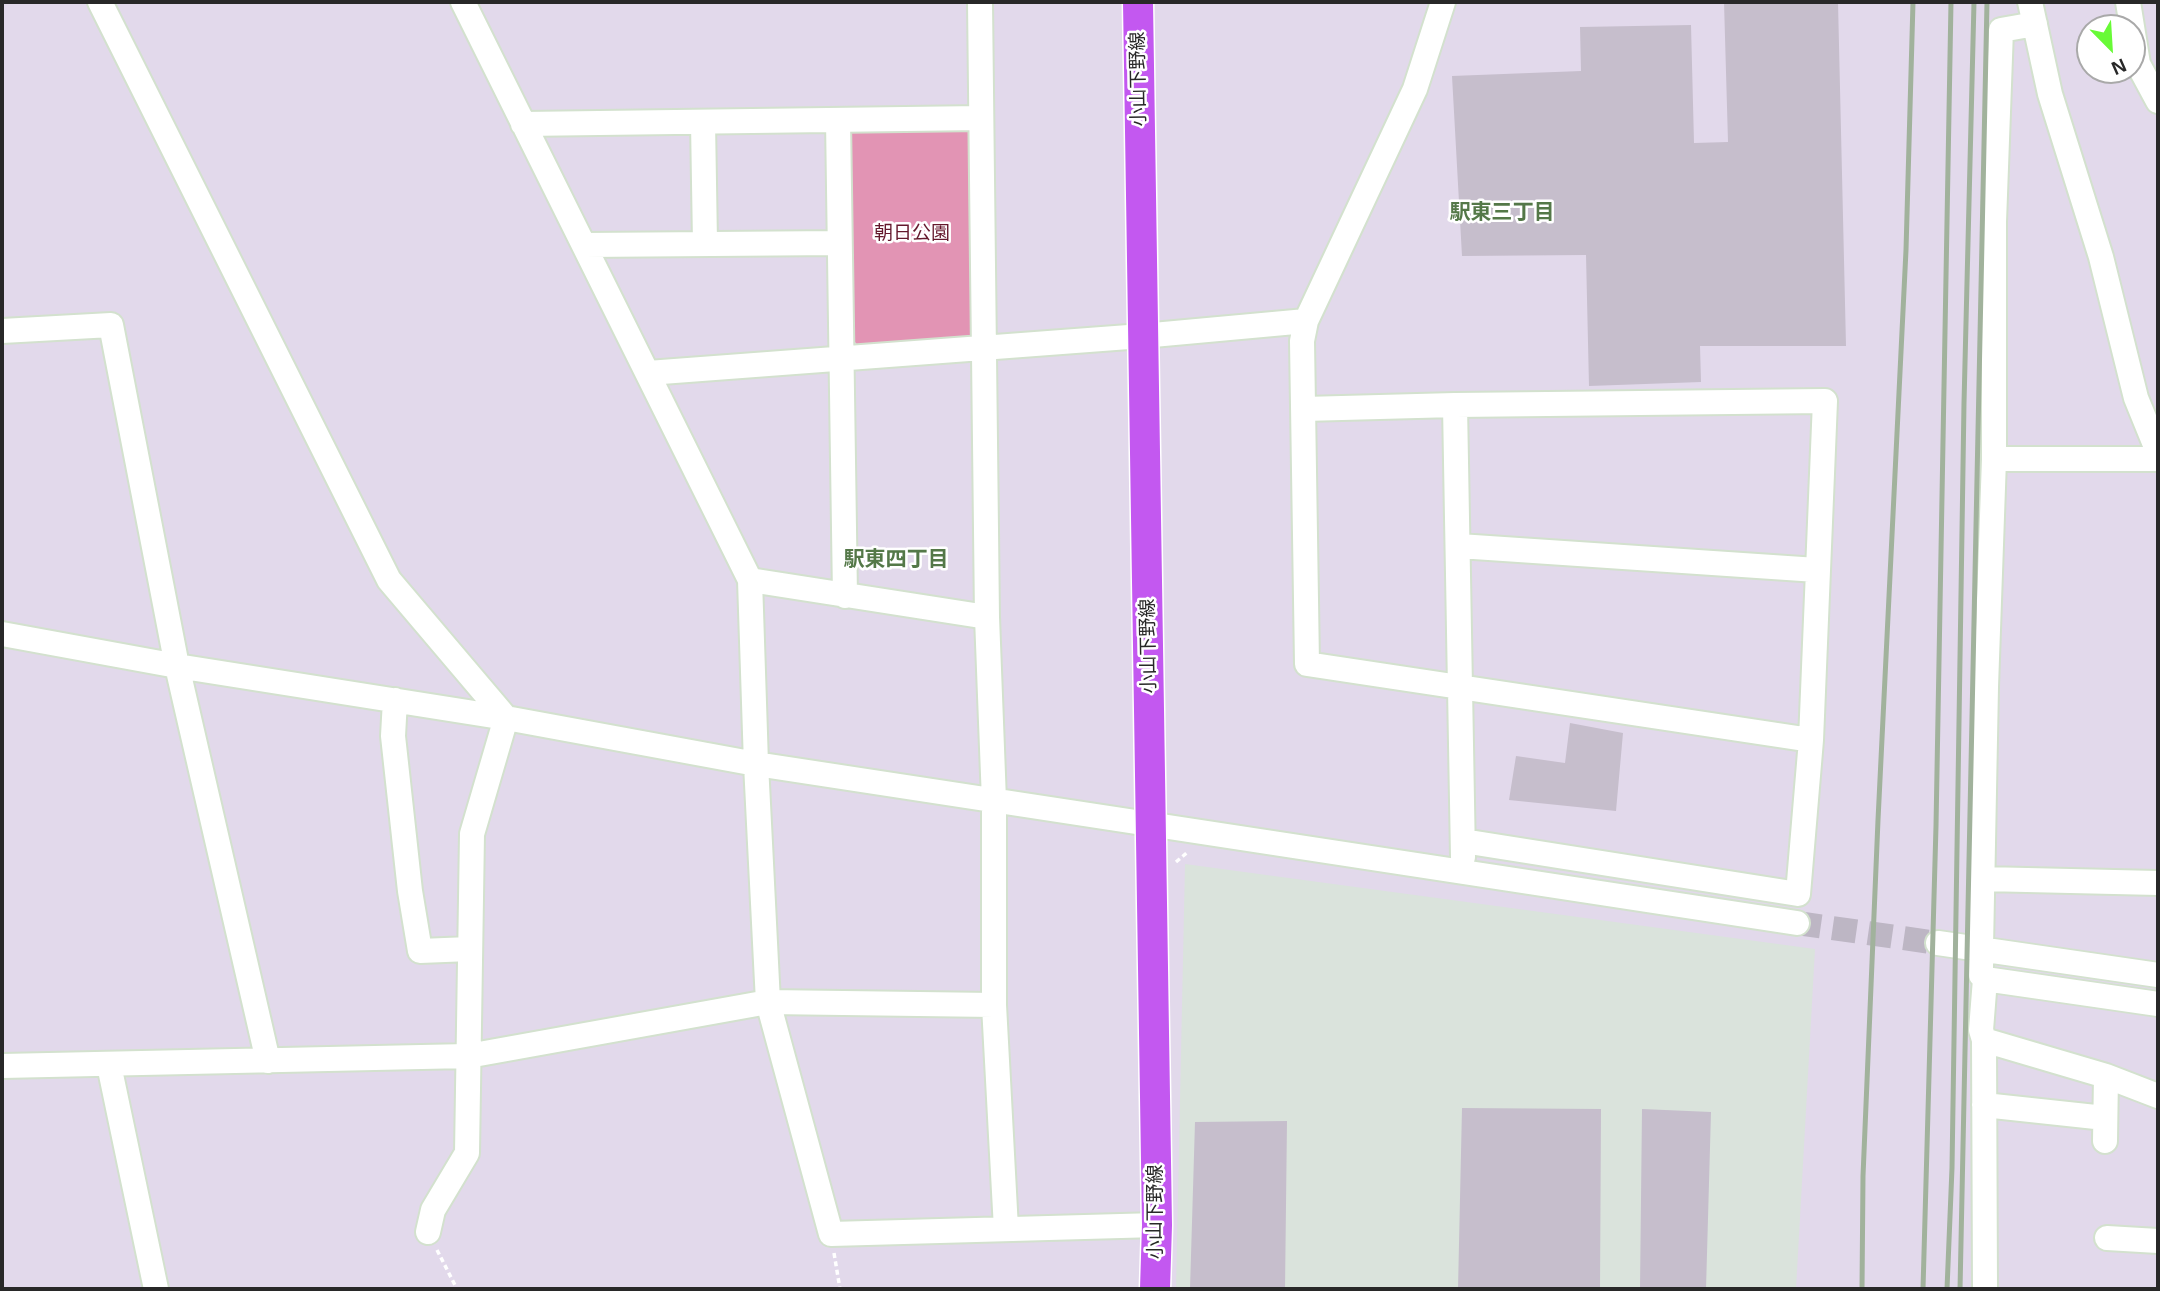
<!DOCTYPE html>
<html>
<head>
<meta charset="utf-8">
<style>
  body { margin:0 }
  #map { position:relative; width:2160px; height:1291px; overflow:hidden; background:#e2d9eb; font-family:Helvetica,sans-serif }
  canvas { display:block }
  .frame { position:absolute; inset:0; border:4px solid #282828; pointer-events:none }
  .north { position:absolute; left:2076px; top:14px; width:70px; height:70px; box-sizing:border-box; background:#fff; border:2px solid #a9a9a9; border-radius:50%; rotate:156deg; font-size:19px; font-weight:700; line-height:28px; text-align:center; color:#282828 }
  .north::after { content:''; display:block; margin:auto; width:24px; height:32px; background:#68fa37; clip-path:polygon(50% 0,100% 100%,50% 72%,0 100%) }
</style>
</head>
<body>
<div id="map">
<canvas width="2160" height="1291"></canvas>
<div class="frame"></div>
<div class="north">N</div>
</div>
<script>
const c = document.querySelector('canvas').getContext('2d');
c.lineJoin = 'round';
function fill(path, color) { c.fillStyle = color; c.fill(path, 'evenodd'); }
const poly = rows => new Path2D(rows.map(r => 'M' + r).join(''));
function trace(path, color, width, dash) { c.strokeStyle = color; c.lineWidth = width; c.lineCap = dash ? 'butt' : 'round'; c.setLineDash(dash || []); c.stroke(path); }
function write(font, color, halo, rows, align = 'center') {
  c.font = font + ' Helvetica,"Noto Sans JP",sans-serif'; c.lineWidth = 5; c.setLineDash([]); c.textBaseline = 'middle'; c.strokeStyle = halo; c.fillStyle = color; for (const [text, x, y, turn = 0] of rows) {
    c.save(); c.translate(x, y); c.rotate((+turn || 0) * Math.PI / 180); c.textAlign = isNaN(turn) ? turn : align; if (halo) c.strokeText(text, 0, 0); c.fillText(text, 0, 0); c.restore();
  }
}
const industrial = poly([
  [1185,864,1815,949,1796,1289,1176,1289]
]);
const green = poly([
  [963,126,974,137,976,331,965,340,859,347,851,337,847,138,855,129]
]);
const building = poly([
  [1724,2,1838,2,1846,346,1700,346,1701,382,1589,386,1586,255,1462,256,1452,76,1581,71,1580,27,1691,25,1694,143,1728,142],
  [1570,723,1623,733,1616,811,1509,800,1516,756,1565,763],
  [1462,1108,1601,1109,1600,1289,1458,1289],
  [1642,1109,1711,1112,1706,1289,1640,1289],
  [1287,1121,1285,1289,1190,1289,1195,1122]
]);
const minorTunnel = poly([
  [1797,923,1938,943]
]);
const path = poly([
  [1176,862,1189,851],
  [437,1250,457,1289],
  [834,1253,840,1289]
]);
const minor = poly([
  [100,2,389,580,506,718,472,834,467,1153,433,1210,428,1232],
  [463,2,750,580,756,764,768,1002,831,1234,1157,1225],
  [980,2,987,617,994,801,994,1005,1006,1229],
  [1443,2,1415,89,1306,321,1302,341,1307,664,1811,740],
  [2030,2,2050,94,2101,257,2136,398,2158,452],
  [2128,2,2138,64,2158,101],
  [838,120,845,596],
  [703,122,705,243],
  [523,124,981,118],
  [584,245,839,243],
  [2,331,111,325,177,666,268,1061],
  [648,373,1142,336,1306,321],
  [1455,405,1463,857],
  [1304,409,1455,405,1825,401,1811,740,1798,894,1463,841],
  [1994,459,2158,459],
  [1459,546,1817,570],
  [750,580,987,617],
  [2,634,177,666,506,718,756,764,1797,923],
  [395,700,393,736,410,891,420,951,470,949],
  [1983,879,2158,883],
  [1938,943,2158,975],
  [1985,979,2158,1004],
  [1984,1040,1981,1030,1985,979,1981,975,1981,948,1986,687,1994,459,1994,222,2001,30,2035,24],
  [109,1065,156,1289],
  [2,1066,468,1056,768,1002,994,1005],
  [2106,1076,2158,1096],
  [1984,1105,2105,1118],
  [2107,1238,2158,1241],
  [1985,1289,1984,1040,2106,1076,2105,1141]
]);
const major = poly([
  [1138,2,1157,1225,1155,1289]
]);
const rail = poly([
  [1862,1289,1863,1176,1878,820,1906,250,1913,2],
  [1923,1289,1936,826,1951,2],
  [1947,1289,1952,1168,1964,403,1974,2],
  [1960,1289,1987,2]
]);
const streetNames = [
  ["小山下野線",1139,79,-91],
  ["小山下野線",1149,646,-91],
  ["小山下野線",1156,1212,-90]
];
const parkNames = [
  ["朝日公園",912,234]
];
const neighbourhoodNames = [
  ["駅東三丁目",1502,213],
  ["駅東四丁目",896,560]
];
fill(industrial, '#dae3dc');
fill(green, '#e294b4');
fill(building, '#c6becc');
trace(minorTunnel, '#bdb6c4', 24, [24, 12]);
trace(minor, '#d3e1ce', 28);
trace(major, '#fff', 33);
trace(path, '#fff', 3.5, [5, 3.5]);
trace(minor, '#fff', 24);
trace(major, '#c358f0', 30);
trace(rail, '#a1b29c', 5);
write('19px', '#282828', '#fff', streetNames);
write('19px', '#64192d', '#fff', parkNames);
write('bold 21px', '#547848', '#fff', neighbourhoodNames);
</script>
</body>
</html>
